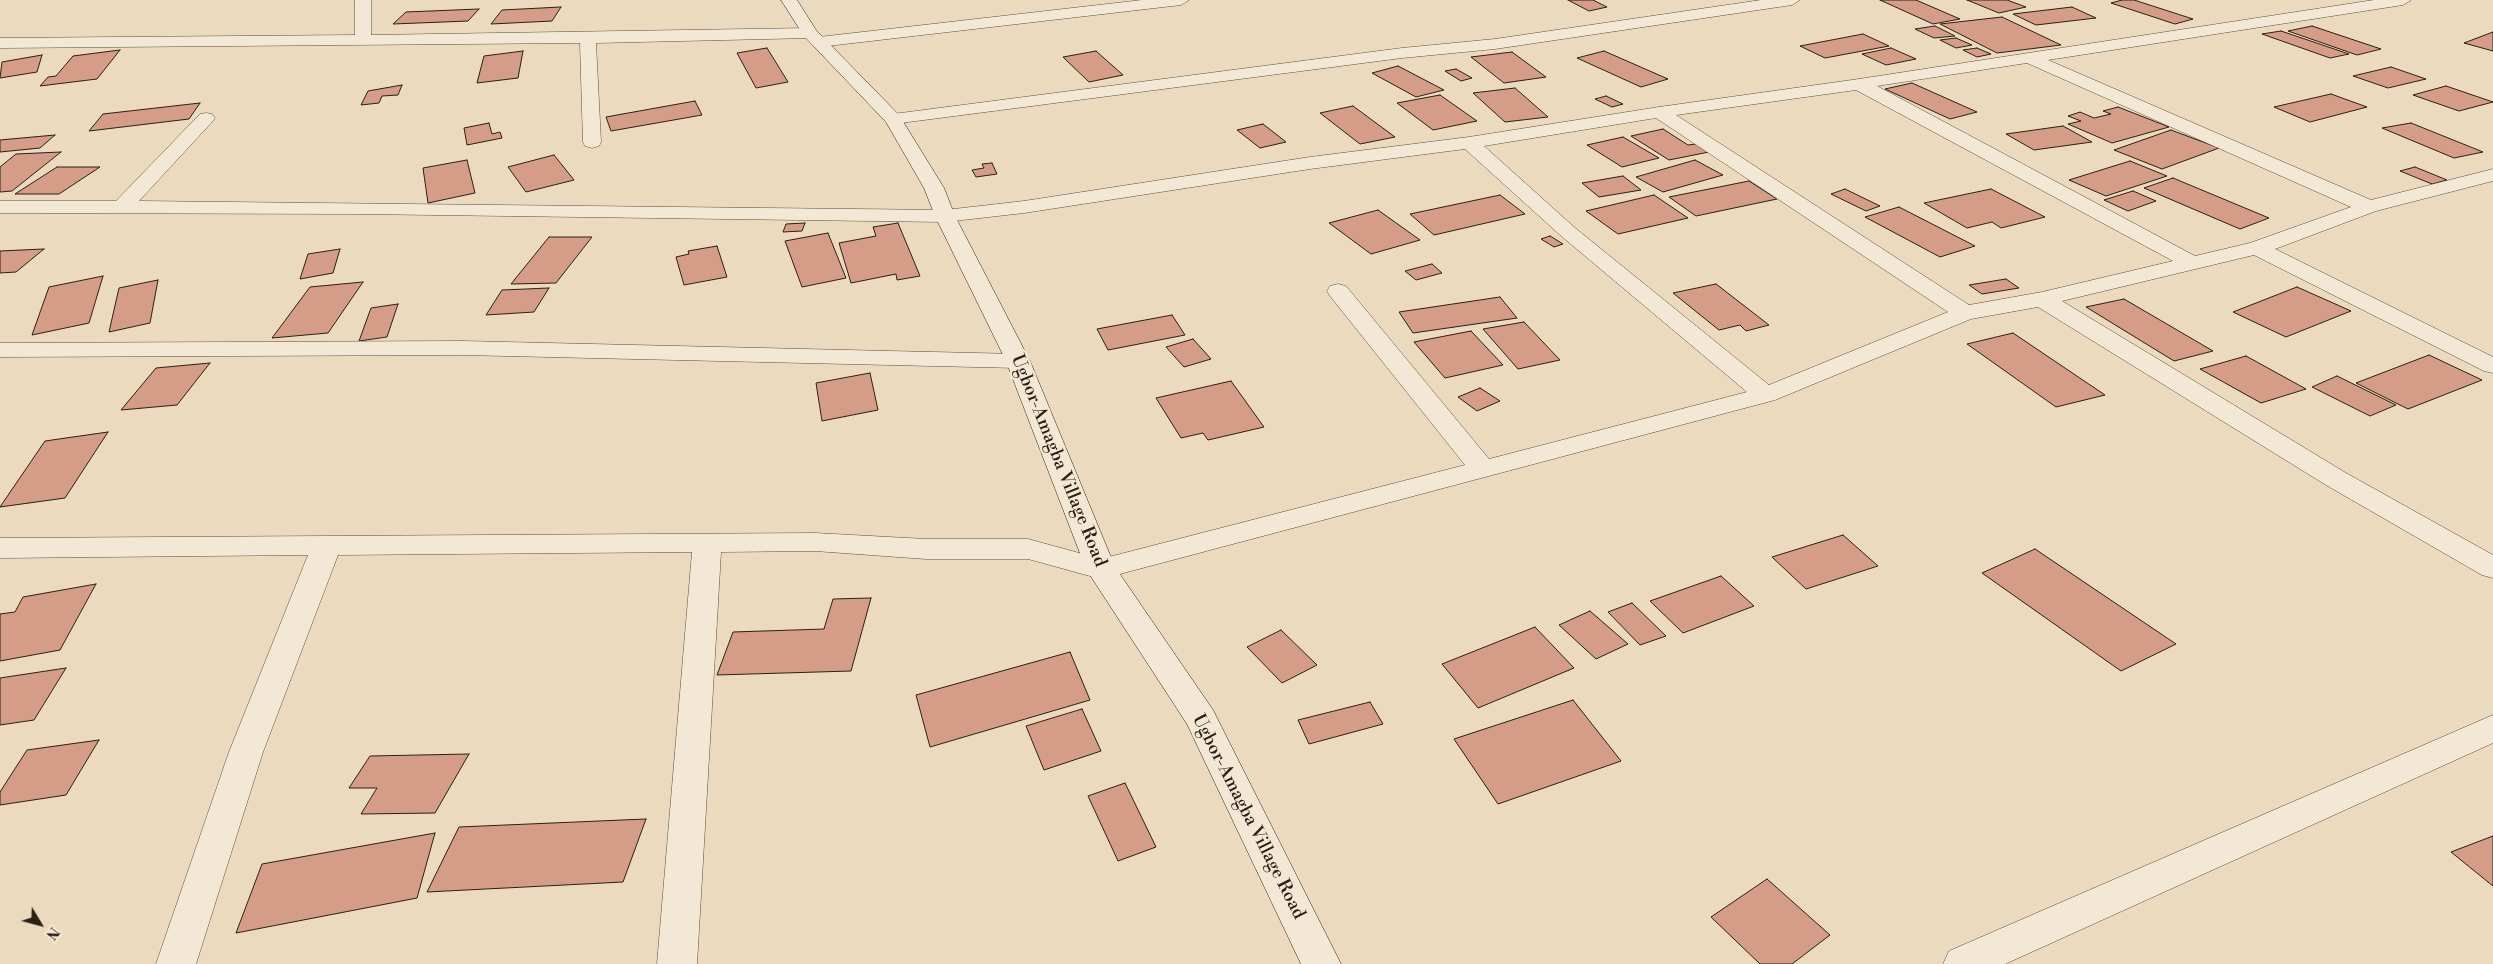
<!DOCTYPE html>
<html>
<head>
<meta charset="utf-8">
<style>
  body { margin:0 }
  #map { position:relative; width:2493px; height:964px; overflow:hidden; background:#ecdabe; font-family:"Libre Bodoni",serif }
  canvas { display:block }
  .north { position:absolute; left:15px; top:899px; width:50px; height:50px; -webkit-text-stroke:4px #f3e7d5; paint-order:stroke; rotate:127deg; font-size:14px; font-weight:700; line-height:20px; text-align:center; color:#2a2013 }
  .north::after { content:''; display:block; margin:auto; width:18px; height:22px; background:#2a2013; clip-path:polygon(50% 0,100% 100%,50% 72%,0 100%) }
</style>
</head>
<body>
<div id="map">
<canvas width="2493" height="964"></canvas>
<div class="north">N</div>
</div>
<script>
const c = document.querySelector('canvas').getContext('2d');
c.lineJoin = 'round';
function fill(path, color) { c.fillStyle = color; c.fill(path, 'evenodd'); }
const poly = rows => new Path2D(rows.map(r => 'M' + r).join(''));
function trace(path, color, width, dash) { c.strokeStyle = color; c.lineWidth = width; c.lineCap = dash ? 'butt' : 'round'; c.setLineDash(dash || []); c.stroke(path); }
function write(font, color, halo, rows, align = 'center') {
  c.font = font + ' "Libre Bodoni",serif'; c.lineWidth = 5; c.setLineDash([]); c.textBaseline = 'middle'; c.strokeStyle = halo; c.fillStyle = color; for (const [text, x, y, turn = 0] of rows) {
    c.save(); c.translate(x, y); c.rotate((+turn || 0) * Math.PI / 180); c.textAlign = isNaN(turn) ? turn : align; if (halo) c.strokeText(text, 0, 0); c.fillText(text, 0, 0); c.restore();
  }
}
const building = poly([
  [1568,0,1593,0,1607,7,1589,11,1568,0],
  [1880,0,1916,0,1960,19,1933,24,1880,0],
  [1967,0,2007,0,2026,7,1999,13,1967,0],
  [2122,0,2134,0,2193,19,2175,24,2111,3,2122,0],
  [561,7,552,21,491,24,502,10,561,7],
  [2072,7,2096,18,2036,25,2013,14,2072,7],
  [479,9,468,21,393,24,406,12,479,9],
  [2002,17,2061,45,1997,53,1940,24,2002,17],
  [1935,26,1955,36,1934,38,1915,29,1935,26],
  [2312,26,2381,49,2357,55,2288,31,2312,26],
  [2281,31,2349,54,2330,58,2262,34,2281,31],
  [2493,32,2493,51,2464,43,2493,32],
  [1863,34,1889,46,1825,58,1800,46,1863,34],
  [1956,38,1972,45,1956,48,1940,40,1956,38],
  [767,48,788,82,756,88,737,53,767,48],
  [1891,48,1916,59,1886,65,1862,54,1891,48],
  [1977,48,1991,54,1977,57,1963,50,1977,48],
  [120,50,97,79,40,86,48,77,56,76,73,56,120,50],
  [523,51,518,78,477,83,484,56,523,51],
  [1096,51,1123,75,1089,82,1063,57,1096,51],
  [1604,51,1668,79,1641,87,1577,58,1604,51],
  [1512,52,1546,77,1504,83,1471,57,1512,52],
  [42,55,37,72,0,78,2,62,42,55],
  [1398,66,1444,90,1416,97,1372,73,1398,66],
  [2391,67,2426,79,2388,88,2353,76,2391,67],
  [1456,69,1472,78,1461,81,1445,71,1456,69],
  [1912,83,1977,112,1950,119,1885,89,1912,83],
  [402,85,398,95,382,96,379,103,361,105,368,91,402,85],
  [2446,86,2493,102,2459,111,2413,95,2446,86],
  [1515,88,1548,117,1505,122,1473,93,1515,88],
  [2331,94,2367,107,2310,122,2274,107,2331,94],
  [1440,95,1477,121,1433,130,1397,103,1440,95],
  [1606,96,1623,104,1612,107,1595,99,1606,96],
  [695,101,702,115,611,131,606,117,695,101],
  [200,103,189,119,89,131,103,114,200,103],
  [1353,106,1395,137,1360,144,1320,113,1353,106],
  [2118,107,2169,127,2112,143,2068,124,2081,121,2068,116,2080,112,2094,118,2111,114,2103,111,2118,107],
  [489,123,492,134,500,132,502,138,467,145,464,128,489,123],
  [2411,123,2483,152,2454,158,2382,128,2411,123],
  [1263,124,1286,142,1260,148,1237,130,1263,124],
  [2063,126,2092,142,2034,150,2006,134,2063,126],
  [1663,129,1688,145,1696,144,1709,152,1669,160,1631,136,1663,129],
  [2171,130,2219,148,2162,169,2114,150,2171,130],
  [55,135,40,148,0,152,0,140,55,135],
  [1623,137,1659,158,1622,167,1587,145,1623,137],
  [61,152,12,191,0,192,0,167,16,154,61,152],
  [554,155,574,180,526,192,508,167,554,155],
  [467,160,475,193,428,203,423,168,467,160],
  [1695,160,1723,175,1663,192,1636,177,1695,160],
  [2130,161,2167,176,2106,196,2069,180,2130,161],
  [992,163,997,174,976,177,972,170,984,168,982,164,992,163],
  [57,167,100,167,59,194,15,194,57,167],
  [2415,167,2447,180,2432,184,2400,171,2415,167],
  [1623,176,1641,190,1599,197,1582,183,1623,176],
  [2173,178,2269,218,2240,229,2144,188,2173,178],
  [1749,181,1777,199,1696,216,1669,197,1749,181],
  [1845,189,1880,206,1866,211,1831,194,1845,189],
  [1991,189,2045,217,2001,228,1992,222,1967,228,1924,203,1991,189],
  [2133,191,2156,201,2128,211,2104,200,2133,191],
  [1500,195,1525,214,1434,235,1410,214,1500,195],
  [1654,195,1688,218,1618,234,1586,211,1654,195],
  [1899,207,1975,246,1940,257,1865,217,1899,207],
  [1378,210,1420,240,1371,254,1329,223,1378,210],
  [805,223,802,231,783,232,786,224,805,223],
  [898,223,920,276,897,280,896,274,851,283,839,243,876,236,873,227,898,223],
  [828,233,846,278,802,287,785,241,828,233],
  [1550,236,1563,244,1554,247,1541,239,1550,236],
  [549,237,592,237,556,283,511,284,549,237],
  [717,246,727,277,684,285,676,257,689,254,688,251,717,246],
  [44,249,16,272,0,273,0,251,44,249],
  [340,249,333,273,300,279,308,254,340,249],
  [1432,264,1442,273,1416,280,1405,271,1432,264],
  [103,276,89,323,32,335,49,287,103,276],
  [2006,279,2019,288,1982,294,1969,285,2006,279],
  [158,280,150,323,109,332,119,288,158,280],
  [363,282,328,333,272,338,310,287,363,282],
  [1716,284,1769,325,1746,331,1740,325,1719,330,1673,293,1716,284],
  [2297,287,2351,311,2286,337,2233,312,2297,287],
  [549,288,534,312,486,315,502,290,549,288],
  [1500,297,1517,318,1413,333,1399,312,1500,297],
  [2124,299,2213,351,2174,361,2086,307,2124,299],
  [398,304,387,337,359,341,371,308,398,304],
  [1172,315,1185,335,1108,350,1097,329,1172,315],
  [1524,322,1560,360,1518,369,1483,329,1524,322],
  [1471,331,1503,365,1445,378,1414,342,1471,331],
  [2013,333,2105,395,2056,407,1967,344,2013,333],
  [1193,339,1211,359,1184,367,1166,347,1193,339],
  [2429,355,2482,380,2408,409,2356,383,2429,355],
  [2246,356,2306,389,2261,403,2200,369,2246,356],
  [210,363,177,405,121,410,156,368,210,363],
  [870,373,878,410,822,421,816,383,870,373],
  [2337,376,2396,405,2370,416,2312,387,2337,376],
  [1231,381,1264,427,1208,440,1203,433,1181,438,1156,398,1231,381],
  [1480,388,1500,401,1477,411,1458,397,1480,388],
  [108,432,65,498,0,507,45,441,108,432],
  [1843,535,1878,566,1806,589,1772,557,1843,535],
  [2035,549,2176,644,2121,671,1982,573,2035,549],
  [1721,576,1754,606,1683,633,1650,601,1721,576],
  [96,584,60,650,0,661,0,614,15,612,23,597,96,584],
  [871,598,851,671,717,675,733,632,824,629,833,599,871,598],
  [1632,603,1666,636,1640,645,1608,612,1632,603],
  [1590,611,1628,644,1596,659,1559,625,1590,611],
  [1535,627,1574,668,1478,708,1442,664,1535,627],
  [1281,630,1317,665,1282,683,1247,647,1281,630],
  [1070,652,1090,700,930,747,916,695,1070,652],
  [66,668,34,720,0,725,0,678,66,668],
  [1573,700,1621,761,1498,804,1454,739,1573,700],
  [1370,702,1383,724,1309,744,1298,720,1370,702],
  [1082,709,1101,751,1044,770,1026,726,1082,709],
  [99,740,66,795,0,805,0,792,27,750,99,740],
  [469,754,435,813,361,814,377,788,349,788,370,756,469,754],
  [1125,783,1156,847,1118,861,1088,796,1125,783],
  [646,819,623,882,427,892,459,827,646,819],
  [435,833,417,898,236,933,262,864,435,833],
  [2493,836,2493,886,2451,852,2493,836],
  [1767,879,1830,935,1792,964,1760,964,1711,917,1767,879]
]);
const street = poly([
  [355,0,371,0,371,35,810,28,818,33,810,38,596,43,601,142,599,146,592,148,585,146,583,142,580,43,0,48,0,38,355,35,355,0],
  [1142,0,1189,0,1181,5,819,47,811,42,819,37,1142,0],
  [1761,0,1800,0,1792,5,1495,49,1402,58,893,124,887,123,884,119,887,115,893,114,1402,48,1495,39,1761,0],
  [2374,0,2411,0,2403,5,2048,60,2371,200,2493,169,2493,181,2376,211,2275,249,2493,357,2493,373,2484,371,2254,255,2062,301,2346,473,2493,555,2493,578,2482,575,2326,485,2038,307,1971,319,1775,400,1101,579,1028,559,926,559,815,551,721,552,697,964,657,964,692,552,338,555,263,752,196,964,156,964,229,752,308,555,0,558,0,538,815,533,926,539,1028,539,1101,559,1465,465,1330,296,1327,291,1330,286,1338,284,1346,286,1489,459,1747,392,1560,235,1465,149,1310,169,1024,213,945,222,360,214,0,213,0,201,116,201,200,114,206,113,212,114,215,118,212,122,139,201,945,210,1024,201,1310,157,1469,137,1659,107,1859,79,2374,0],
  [2027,63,2351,207,2250,243,2195,256,1877,86,2027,63],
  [1856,90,2173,261,2042,292,1969,305,1676,115,1856,90],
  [1656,118,1948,312,1769,385,1574,227,1484,146,1656,118],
  [463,341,1018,354,1027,356,1030,361,1027,366,1018,368,463,355,0,357,0,343,463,341],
  [2493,715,2493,743,2005,964,1943,964,1949,951,2493,715]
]);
const secondary = poly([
  [781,0,797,0,816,30,899,115,944,188,955,216,1030,361,1115,567,1213,710,1341,964,1301,964,1187,724,1086,569,1006,361,935,216,924,188,886,122,804,36,781,0]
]);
const streetNames = [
  ["Ugbor-Amagba Village Road",1058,461,68],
  ["Ugbor-Amagba Village Road",1248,817,63]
];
fill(building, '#d59d88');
trace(building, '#2a2013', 1);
trace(street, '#5a4e3e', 1);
trace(secondary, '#2a2013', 1);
fill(street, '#f3e7d5');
fill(secondary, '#f3e7d5');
write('18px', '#2a2013', '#f3e7d5', streetNames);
</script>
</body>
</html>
